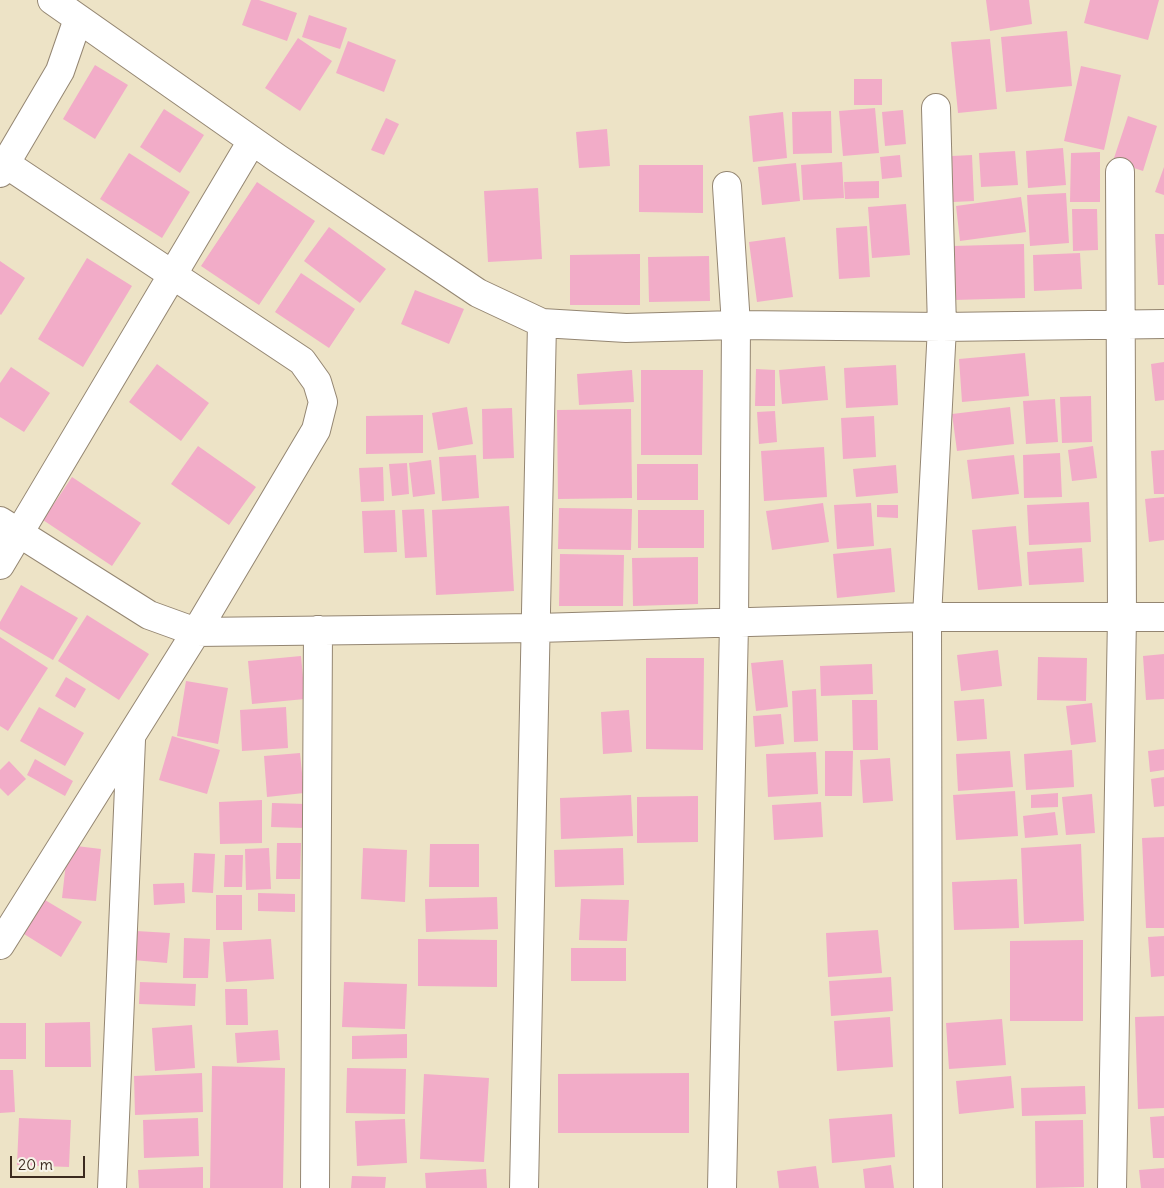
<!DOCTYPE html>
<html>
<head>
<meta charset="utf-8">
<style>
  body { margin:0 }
  #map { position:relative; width:1164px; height:1188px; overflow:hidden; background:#ede3c6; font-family:Delius,sans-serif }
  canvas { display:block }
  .scale { position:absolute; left:10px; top:1156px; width:75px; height:22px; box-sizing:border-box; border:2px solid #3b2a1e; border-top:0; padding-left:6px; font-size:15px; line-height:18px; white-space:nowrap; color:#3b2a1e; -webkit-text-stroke:4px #f7f3e8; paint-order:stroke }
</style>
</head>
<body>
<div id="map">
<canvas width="1164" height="1188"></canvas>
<div class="scale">20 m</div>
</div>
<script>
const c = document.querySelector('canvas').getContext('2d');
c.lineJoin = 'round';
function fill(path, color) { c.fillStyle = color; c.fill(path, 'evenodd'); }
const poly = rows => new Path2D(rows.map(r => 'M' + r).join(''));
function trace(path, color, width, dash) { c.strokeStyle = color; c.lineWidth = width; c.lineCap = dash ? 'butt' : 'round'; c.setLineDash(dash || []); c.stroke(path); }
const building = poly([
  [251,0,259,0,297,13,287,41,242,25],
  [986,0,1029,0,1032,24,990,31],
  [1090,0,1159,0,1148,40,1084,23],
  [309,15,347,28,340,49,302,37],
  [1067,31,1072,86,1006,92,1001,37],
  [298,38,332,61,300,111,265,88],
  [990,39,997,109,958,113,951,42],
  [348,41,396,60,384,92,336,73],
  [95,65,128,85,95,139,63,119],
  [1081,66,1121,75,1104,150,1064,141],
  [854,79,882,79,882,105,854,105],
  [875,108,879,153,843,156,839,111],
  [164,109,204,135,180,173,140,147],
  [903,110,906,144,885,146,882,112],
  [831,111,832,153,793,154,792,112],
  [783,112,787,158,753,162,749,116],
  [1128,116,1157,126,1143,171,1113,161],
  [386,118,399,124,384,155,371,150],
  [607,129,610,166,579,168,576,132],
  [1063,148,1066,185,1028,188,1026,151],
  [1015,151,1018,185,981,187,979,153],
  [1100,152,1100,202,1070,202,1071,153],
  [129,153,190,192,162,238,100,199],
  [900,155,902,177,882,179,880,157],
  [972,155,974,201,953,202,952,156],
  [842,162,844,198,803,200,801,165],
  [796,163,800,201,762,205,758,167],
  [639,165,703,165,703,213,639,212],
  [1164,167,1164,195,1155,192],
  [879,181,879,198,845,199,844,182],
  [257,182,315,221,259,305,201,266],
  [538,188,542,259,488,262,484,191],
  [1066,193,1069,243,1030,246,1027,195],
  [1021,197,1026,232,960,241,956,206],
  [906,204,910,255,872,258,868,207],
  [1072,209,1097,209,1098,250,1073,251],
  [867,226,870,277,839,279,836,228],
  [329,227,386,269,360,303,304,261],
  [1155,234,1164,234,1164,285,1158,285],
  [785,237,793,297,757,302,749,242],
  [1024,244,1025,298,954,300,953,246],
  [1080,253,1082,289,1034,291,1033,255],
  [640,254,640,305,570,305,570,255],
  [709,256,710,301,649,302,648,257],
  [87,258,132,286,83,367,38,339],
  [0,261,25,278,1,315,0,314],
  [301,273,355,309,329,348,275,312],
  [415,290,464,309,449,344,401,324],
  [1025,353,1029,396,962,402,959,359],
  [1164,362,1164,400,1155,401,1151,364],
  [157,364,209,403,181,441,129,402],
  [896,365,898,405,846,408,844,368],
  [825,366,828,400,782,404,779,370],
  [11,367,50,393,24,432,0,417,0,383],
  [756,369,775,370,775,406,755,406],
  [632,370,634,402,579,405,577,374],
  [641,370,703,370,702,455,641,455],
  [1091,396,1092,442,1062,443,1060,397],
  [1055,399,1058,442,1026,444,1023,401],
  [467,407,473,444,438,450,432,413],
  [1010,407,1014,444,957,451,952,414],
  [512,408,514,458,483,459,482,409],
  [631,409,632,498,558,499,557,410],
  [775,411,777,442,759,444,757,412],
  [423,415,423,453,366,454,366,416],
  [874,416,876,457,843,459,841,418],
  [198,446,256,487,229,525,171,484],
  [1093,446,1097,478,1072,481,1068,450],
  [824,447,827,497,764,501,761,451],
  [1164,450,1164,494,1154,494,1151,451],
  [1060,453,1062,497,1024,498,1023,455],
  [476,455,479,498,442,501,439,457],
  [1014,455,1019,494,972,499,967,460],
  [431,460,435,494,413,497,409,463],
  [407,463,409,494,392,496,389,464],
  [637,464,698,464,698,500,637,500],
  [896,465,898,493,856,497,853,469],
  [383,467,384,501,361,502,359,468],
  [72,477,141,523,112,566,43,520],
  [1164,497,1164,540,1149,542,1145,499],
  [1089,502,1091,542,1029,545,1027,505],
  [823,503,829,542,772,550,766,511],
  [871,503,874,546,837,549,834,505],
  [877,505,898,505,898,518,877,517],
  [509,506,514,591,436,595,432,510],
  [559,508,632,509,631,550,558,549],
  [424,509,427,557,405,558,402,510],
  [395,510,397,552,364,553,362,511],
  [638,510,704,510,704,548,638,548],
  [1016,526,1022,586,978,590,972,530],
  [891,548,895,592,837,598,833,554],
  [1082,548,1084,582,1029,585,1027,552],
  [560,554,624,555,623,606,559,606],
  [698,557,698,604,633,606,632,558],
  [21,585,78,618,53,660,0,629,0,622],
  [87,615,149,654,119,700,58,661],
  [0,637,48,668,8,731,0,726],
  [998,650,1002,686,961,691,957,655],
  [1164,654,1164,699,1146,700,1143,656],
  [301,656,305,699,252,704,248,661],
  [1038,657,1087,658,1086,701,1037,700],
  [646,658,704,658,703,750,646,749],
  [783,660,788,707,756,711,751,663],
  [872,664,873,694,821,696,820,666],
  [66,677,86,689,75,708,55,696],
  [186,681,228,688,218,744,177,736],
  [816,689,818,741,794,742,792,691],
  [984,699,987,739,957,741,954,701],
  [852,700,877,700,878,750,853,750],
  [1092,703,1096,742,1071,745,1066,706],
  [39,707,84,733,65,766,20,741],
  [286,707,288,748,242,751,240,710],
  [629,710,632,752,603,754,601,712],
  [781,714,784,744,755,747,753,716],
  [172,736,220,750,207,794,159,780],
  [1164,749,1164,770,1150,772,1148,751],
  [1072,750,1074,787,1026,790,1024,754],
  [825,751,853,751,852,796,825,796],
  [1010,751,1013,787,958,791,956,754],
  [816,752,818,794,768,797,766,754],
  [300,753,304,793,267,797,264,756],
  [890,758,893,801,863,803,860,760],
  [35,759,73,781,65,796,27,775],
  [9,761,26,779,8,796,0,788,0,770],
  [1164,777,1164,806,1154,807,1151,779],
  [1015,791,1018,836,956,840,953,795],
  [1058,793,1058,807,1031,808,1031,795],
  [1092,794,1095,833,1066,835,1062,797],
  [631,795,633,836,561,839,560,798],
  [698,796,698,842,637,843,637,797],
  [262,800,262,843,220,844,219,802],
  [821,802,823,837,774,840,772,805],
  [272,803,306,804,305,828,271,827],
  [1055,812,1058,835,1025,838,1023,816],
  [1164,837,1164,928,1146,928,1142,838],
  [277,843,301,843,300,879,276,879],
  [430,844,479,844,479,887,429,887],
  [1081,844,1084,921,1024,924,1021,848],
  [68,845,101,849,96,901,62,898],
  [269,848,271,889,246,890,245,849],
  [363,848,407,850,405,902,361,899],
  [623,848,624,885,555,887,554,850],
  [194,853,215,854,213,893,192,892],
  [225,855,243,855,242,887,224,887],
  [1017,879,1019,928,954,930,952,882],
  [184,883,185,903,154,905,153,884],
  [258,893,295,894,295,912,258,911],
  [216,895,242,895,242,930,216,930],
  [497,897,498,929,426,932,425,899],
  [581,899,629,900,627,941,579,940],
  [45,900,82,922,61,957,24,934],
  [878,930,882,973,828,977,826,933],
  [136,931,170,933,167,963,133,960],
  [1164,936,1164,976,1151,977,1148,937],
  [184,938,210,939,208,978,183,978],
  [271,939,274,979,226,982,223,942],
  [418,939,497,940,497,987,418,986],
  [1083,940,1083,1021,1010,1021,1010,941],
  [571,948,626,948,626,981,571,981],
  [891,977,893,1011,831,1016,829,981],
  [140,982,196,984,195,1006,139,1004],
  [344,982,407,984,405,1029,342,1027],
  [225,989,247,989,248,1025,226,1025],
  [1164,1016,1164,1108,1138,1109,1135,1017],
  [890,1017,893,1067,837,1071,834,1021],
  [1002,1019,1006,1065,949,1069,946,1023],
  [90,1022,91,1067,45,1067,45,1023],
  [0,1023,26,1023,26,1059,0,1059],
  [192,1025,195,1068,155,1071,152,1028],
  [278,1030,280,1060,237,1063,235,1033],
  [407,1034,407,1058,352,1059,352,1036],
  [212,1066,285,1068,283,1188,210,1188],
  [347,1068,406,1069,405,1114,346,1113],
  [0,1070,13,1070,15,1112,0,1113],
  [202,1073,203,1112,135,1115,134,1076],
  [689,1073,689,1133,558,1133,558,1074],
  [424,1074,489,1078,484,1162,420,1159],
  [1011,1076,1014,1108,959,1114,956,1081],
  [1085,1086,1086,1114,1022,1116,1021,1088],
  [892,1114,895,1157,832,1163,829,1119],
  [1164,1116,1164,1158,1153,1158,1150,1117],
  [19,1118,71,1120,69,1167,17,1165],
  [198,1118,199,1156,144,1158,143,1120],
  [405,1119,407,1163,357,1166,355,1121],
  [1083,1120,1084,1187,1036,1188,1035,1121],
  [891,1165,894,1188,865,1188,863,1169],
  [816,1166,819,1188,779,1188,777,1171],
  [203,1167,203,1188,139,1188,138,1170],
  [1164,1168,1164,1188,1141,1188,1139,1170],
  [486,1169,487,1188,426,1188,425,1173],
  [352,1176,386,1177,385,1188,351,1188]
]);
const minor = poly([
  [52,0,277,158,478,293,542,323,626,328,736,325,942,327,1164,324],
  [0,160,302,361,317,382,323,402,316,430,196,632,0,945],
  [0,173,60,71,78,19],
  [0,521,149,615,196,632,537,628,927,617,1164,617],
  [0,565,252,141],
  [112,1188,131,740],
  [315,1188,318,630],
  [524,1188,542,323],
  [722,1188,734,624,736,325,727,186],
  [928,1188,927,617,942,327,936,108],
  [1112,1188,1122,617,1120,172]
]);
fill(building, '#f2acc8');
trace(minor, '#948672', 30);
trace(minor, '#fff', 28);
</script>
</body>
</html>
